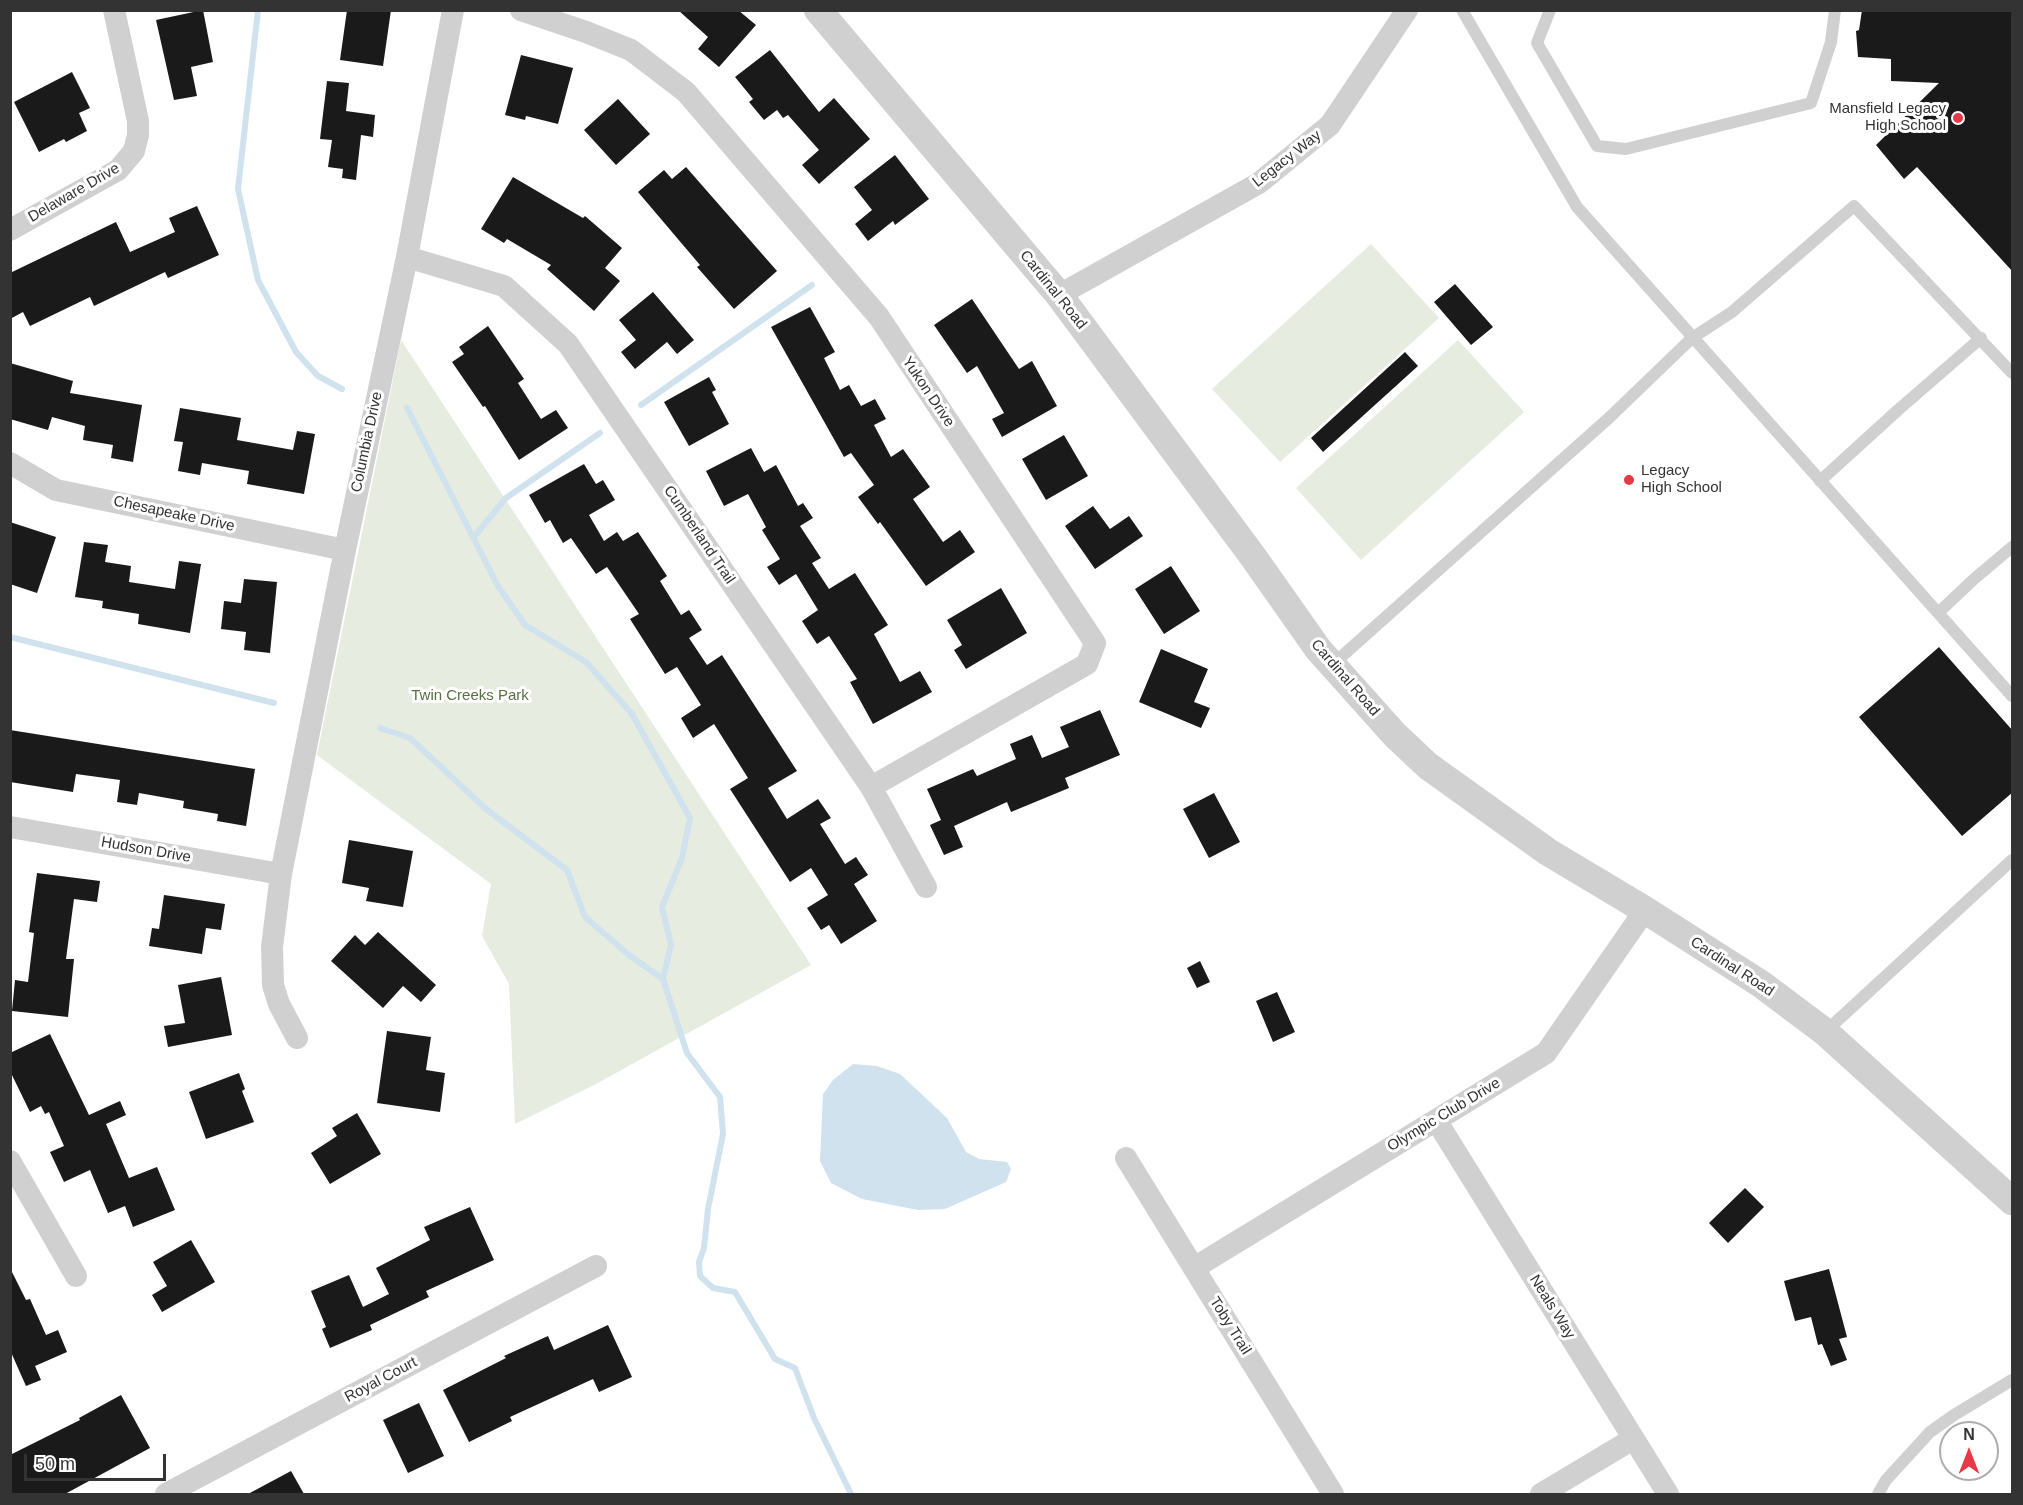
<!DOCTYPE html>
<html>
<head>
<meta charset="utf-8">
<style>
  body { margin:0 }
  #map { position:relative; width:2023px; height:1505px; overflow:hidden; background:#fff; font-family:Arial,sans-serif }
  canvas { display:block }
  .frame { position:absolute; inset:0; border:12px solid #333; pointer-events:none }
  .north { position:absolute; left:1939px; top:1421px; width:60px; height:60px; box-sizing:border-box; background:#fff; border:2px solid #adadad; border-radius:50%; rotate:0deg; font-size:16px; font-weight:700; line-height:24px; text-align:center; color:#333 }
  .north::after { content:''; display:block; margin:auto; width:21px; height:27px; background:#e63946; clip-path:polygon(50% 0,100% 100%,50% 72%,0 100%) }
  .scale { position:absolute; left:24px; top:1454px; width:142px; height:27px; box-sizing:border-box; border:3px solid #333; border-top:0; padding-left:8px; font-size:18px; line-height:21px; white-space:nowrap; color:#333; -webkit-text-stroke:4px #fff; paint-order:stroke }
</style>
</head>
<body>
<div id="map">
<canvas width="2023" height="1505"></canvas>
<div class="frame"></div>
<div class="north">N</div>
<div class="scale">50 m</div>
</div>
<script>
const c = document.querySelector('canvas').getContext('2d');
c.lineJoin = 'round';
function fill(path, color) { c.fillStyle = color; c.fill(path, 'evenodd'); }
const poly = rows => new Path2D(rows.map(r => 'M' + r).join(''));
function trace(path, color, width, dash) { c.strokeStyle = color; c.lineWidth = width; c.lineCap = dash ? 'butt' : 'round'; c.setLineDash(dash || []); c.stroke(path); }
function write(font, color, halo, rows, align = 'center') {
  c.font = font + ' Arial,sans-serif'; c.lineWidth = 6; c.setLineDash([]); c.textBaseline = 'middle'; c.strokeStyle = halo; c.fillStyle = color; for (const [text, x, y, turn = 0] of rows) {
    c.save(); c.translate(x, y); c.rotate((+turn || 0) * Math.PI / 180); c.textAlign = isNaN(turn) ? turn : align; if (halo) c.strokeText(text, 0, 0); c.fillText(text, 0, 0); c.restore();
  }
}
const green = poly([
  [1371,244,1439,318,1280,462,1212,389],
  [401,340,811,965,596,1084,515,1124,509,984,482,936,491,884,317,755],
  [1458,340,1524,412,1361,560,1296,488]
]);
const water = poly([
  [853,1064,877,1066,900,1074,947,1118,966,1152,979,1159,1007,1162,1011,1169,1006,1182,945,1209,918,1210,862,1199,831,1183,820,1161,823,1094,833,1080]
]);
const stream = poly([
  [258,10,238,189,258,280,296,352,318,376,342,389],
  [641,405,812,285],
  [407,408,498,586,525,625,586,662,632,714,690,818,682,858,662,907,671,945,663,979,687,1053,720,1097,723,1134,708,1209,704,1248,699,1262,700,1276,713,1288,735,1292,775,1359,795,1368,814,1418,851,1494],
  [473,538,506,498,600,433],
  [10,637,274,703],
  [380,728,410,738,486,809,567,870,585,917,629,955,663,979]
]);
const building = poly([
  [203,10,213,62,191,67,197,96,174,100,156,20],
  [347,10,391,10,383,66,340,60],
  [678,10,738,10,756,25,719,67,698,49,708,37],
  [1862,10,2013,10,2013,272,1917,167,1904,179,1876,145,1939,83,1891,81,1891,59,1858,57,1856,31,1859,30],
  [770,50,819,112,834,98,870,139,819,184,802,165,819,150,788,115,783,118,777,110,764,120,749,102,753,99,735,77],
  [521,55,573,68,558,124,526,116,525,120,505,115],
  [72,72,90,108,79,113,87,131,66,142,64,139,39,152,14,102],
  [327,81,349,83,346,111,375,115,373,137,361,135,356,180,342,178,343,169,328,167,332,140,320,139],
  [618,99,650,134,616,165,584,130],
  [895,155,929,199,895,225,893,221,868,241,855,224,872,210,854,187],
  [686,167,777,271,734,309,697,267,700,265,638,192,664,170,672,179],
  [513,177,583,218,585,216,622,248,605,268,620,281,594,311,547,269,551,265,507,239,504,243,481,229],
  [197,206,219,255,168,278,165,272,94,306,90,297,30,326,23,312,10,319,10,273,116,222,130,252,175,232,169,218],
  [1455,284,1493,327,1471,345,1434,302],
  [653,292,694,340,677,354,667,342,635,369,621,352,636,340,619,320],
  [972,299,1019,369,1032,361,1057,406,1002,437,992,419,1004,413,977,366,967,373,934,325],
  [810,307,835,352,824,358,840,390,849,385,861,406,875,399,886,419,874,425,891,457,903,449,930,487,913,499,943,542,960,530,975,552,926,586,880,522,878,524,858,497,874,485,851,453,844,457,771,327],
  [488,326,524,379,518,383,541,419,556,410,568,428,519,460,485,406,483,407,452,362,464,354,459,347],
  [1405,352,1418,366,1323,452,1311,438],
  [10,363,73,381,70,393,142,405,133,462,111,458,113,445,83,440,85,426,52,417,48,430,10,419],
  [709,377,716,390,712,392,729,424,689,446,664,402],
  [180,408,241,418,237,440,293,450,297,431,315,434,304,494,247,484,249,471,202,463,200,475,178,471,183,442,174,441],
  [1064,435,1088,476,1046,500,1022,459],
  [751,448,764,472,776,465,798,506,803,503,813,518,800,526,821,558,812,563,829,589,855,573,888,625,874,634,900,682,920,671,932,692,873,724,850,682,857,679,829,636,817,644,802,621,818,610,796,574,779,585,767,567,780,559,762,530,766,527,748,494,724,506,706,471],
  [584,464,596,484,603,480,615,500,589,515,604,541,617,532,623,541,638,532,667,576,660,581,681,615,689,610,702,630,689,638,707,665,722,655,797,771,768,788,787,819,818,799,831,818,820,824,845,864,856,857,868,875,854,884,877,921,841,944,829,925,821,930,807,908,828,895,811,868,790,882,730,789,748,778,714,724,693,738,681,718,701,705,677,667,665,674,630,619,639,614,607,567,596,574,571,538,563,543,550,520,545,523,529,495],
  [1093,506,1110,529,1129,516,1143,536,1095,569,1065,526],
  [10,522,56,537,37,593,10,584],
  [84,542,108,545,105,562,131,566,129,582,175,589,179,561,201,564,190,633,138,624,139,614,102,608,103,601,75,597],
  [1171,566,1200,611,1164,634,1135,589],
  [244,579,277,582,270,653,244,650,246,632,221,629,224,601,241,603],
  [1001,588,1027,633,966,669,954,650,962,645,947,620],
  [1939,647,2013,731,2013,792,1962,836,1859,717],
  [1161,649,1208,669,1194,702,1210,708,1201,728,1139,702],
  [1100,710,1120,755,1065,778,1069,788,1011,812,1007,802,954,826,963,847,944,855,930,825,941,820,927,789,973,769,977,776,1016,759,1010,744,1032,735,1042,758,1069,747,1060,727],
  [10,730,255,769,246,826,217,821,218,814,183,808,184,801,139,793,137,805,117,802,120,780,76,774,73,792,10,782],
  [1214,793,1240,842,1209,858,1183,809],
  [349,840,413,851,403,907,366,901,369,888,342,883],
  [37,873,100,881,97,902,74,899,66,959,74,959,68,1017,12,1011,15,980,28,982,34,933,29,932],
  [164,895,225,904,221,930,206,928,202,954,149,946,152,928,159,929],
  [378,932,436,985,421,1002,403,986,383,1008,331,961,355,935,365,945],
  [1200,961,1210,982,1197,988,1187,968],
  [221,977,232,1035,168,1047,164,1026,185,1023,178,985],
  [1277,992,1295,1032,1273,1042,1256,1001],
  [387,1031,431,1037,426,1070,445,1073,440,1112,377,1103],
  [50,1034,89,1115,120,1101,126,1115,106,1124,129,1178,157,1167,175,1210,133,1227,125,1206,108,1213,90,1170,64,1182,50,1152,64,1146,49,1112,45,1114,41,1106,30,1112,10,1071,10,1053],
  [239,1073,245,1089,242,1091,254,1122,206,1139,189,1092],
  [357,1113,381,1154,330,1184,311,1153,337,1136,332,1128],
  [1745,1188,1764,1207,1728,1243,1709,1223],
  [470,1207,494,1260,426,1291,429,1297,370,1325,372,1330,330,1348,322,1329,326,1327,311,1291,349,1275,363,1307,389,1294,376,1268,430,1240,424,1227],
  [191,1240,215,1282,162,1312,152,1295,167,1286,153,1262],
  [10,1268,26,1300,30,1299,46,1335,58,1330,67,1352,35,1366,41,1380,26,1386,10,1350],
  [1829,1269,1847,1337,1839,1339,1847,1360,1831,1366,1822,1344,1818,1345,1811,1317,1795,1321,1784,1281],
  [608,1325,632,1377,599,1392,593,1379,510,1417,512,1421,469,1442,443,1390,506,1358,504,1356,548,1336,554,1350],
  [121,1395,150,1448,65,1494,10,1494,10,1455,80,1420,79,1418],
  [419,1403,444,1456,408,1473,383,1420],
  [291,1471,304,1494,248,1494]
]);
const service = poly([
  [1462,10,1577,207,2012,696],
  [1550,10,1537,43,1597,146,1626,149,1811,103,1831,42,1835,10],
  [1820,481,1898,410,1981,338],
  [1938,613,1974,579,2012,547],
  [1332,665,1610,417,1692,338,1732,312,1854,206,2012,373],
  [1825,1032,2012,860],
  [1878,1494,1886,1480,1930,1432,1954,1415,2012,1380]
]);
const minor = poly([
  [521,10,586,32,631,50,686,92,879,317,1095,643,1087,664,871,787],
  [10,230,118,170,134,151,138,135,138,121,114,10],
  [407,257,504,286,568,344,871,787,926,887],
  [1059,295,1259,183,1330,125,1407,10],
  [10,463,56,490,345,550],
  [10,827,281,874],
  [297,1038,279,1004,273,985,272,947,281,874,345,550,407,257,453,10],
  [1436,1120,1668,1494],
  [1126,1158,1333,1494],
  [10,1161,76,1276],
  [1194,1268,1546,1053,1645,910],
  [166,1494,596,1266],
  [1541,1494,1633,1439]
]);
const tertiary = poly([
  [818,10,1059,295,1254,558,1318,649,1395,735,1428,766,1548,852,1645,910,1761,984,1825,1032,2012,1201]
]);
const markers = [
  [1958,118,6,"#e63946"],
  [1629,480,6,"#e63946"]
];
const poiNames = [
  ["Mansfield Legacy",1946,109],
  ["High School",1946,126],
  ["Legacy",1641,471,"left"],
  ["High School",1641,488,"left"]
];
const streetNames = [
  ["Legacy Way",1287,159,-38],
  ["Delaware Drive",74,193,-30],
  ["Cardinal Road",1053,290,51],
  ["Yukon Drive",928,392,56],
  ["Columbia Drive",367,442,-78],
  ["Chesapeake Drive",174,514,12],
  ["Cumberland Trail",699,535,56],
  ["Cardinal Road",1345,678,49],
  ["Hudson Drive",146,850,10],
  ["Cardinal Road",1732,967,33],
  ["Olympic Club Drive",1444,1115,-31],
  ["Neals Way",1552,1307,58],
  ["Toby Trail",1230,1326,58],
  ["Royal Court",381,1380,-28]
];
const parkNames = [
  ["Twin Creeks Park",470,696]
];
fill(green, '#e6ecdf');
fill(water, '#cfe2ee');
trace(stream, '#cfe2ee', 6);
fill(building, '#1a1a1a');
trace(service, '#d0d0d0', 12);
trace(minor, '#d0d0d0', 22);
trace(tertiary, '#d0d0d0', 28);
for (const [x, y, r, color] of markers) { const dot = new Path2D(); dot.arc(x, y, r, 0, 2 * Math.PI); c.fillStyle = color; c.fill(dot); trace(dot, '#fff', 2); }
write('15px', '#333', '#fff', poiNames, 'right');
write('15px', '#333', '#fff', streetNames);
write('15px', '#56703f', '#fff', parkNames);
</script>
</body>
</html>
